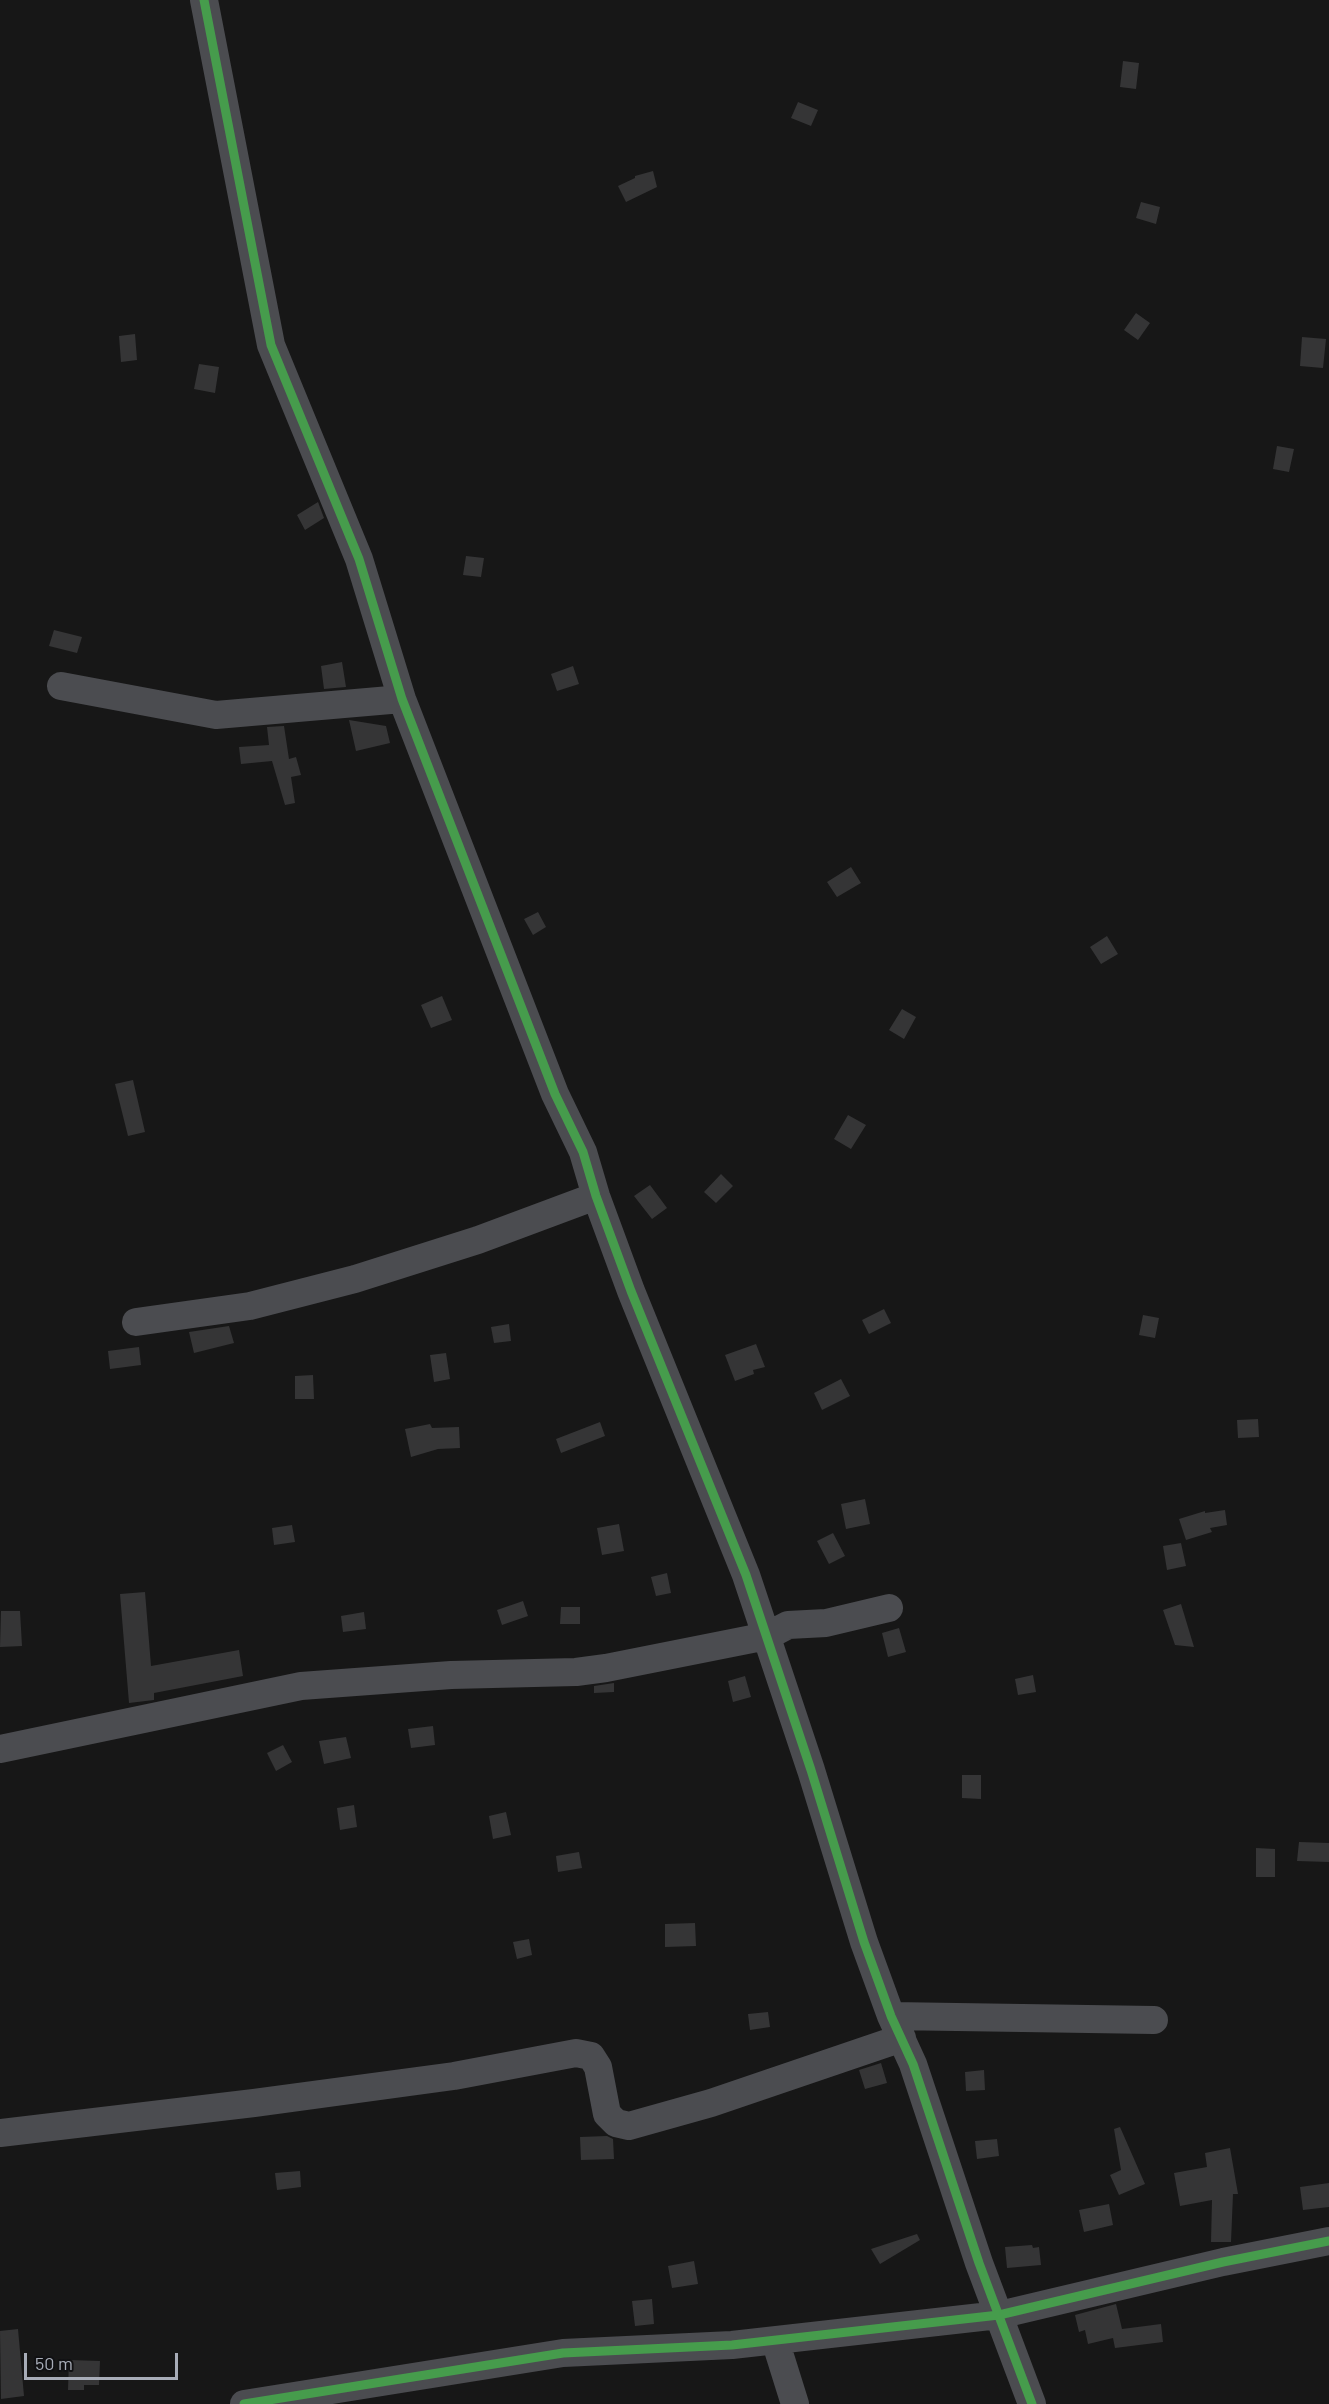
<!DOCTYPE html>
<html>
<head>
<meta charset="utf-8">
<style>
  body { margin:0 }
  #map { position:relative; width:1329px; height:2404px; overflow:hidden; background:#171717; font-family:Barlow,sans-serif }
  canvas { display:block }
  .scale { position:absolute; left:24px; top:2353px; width:154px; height:27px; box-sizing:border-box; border:3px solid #a8adb8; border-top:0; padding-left:8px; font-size:18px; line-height:21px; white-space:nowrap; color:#a8adb8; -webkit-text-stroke:4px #111113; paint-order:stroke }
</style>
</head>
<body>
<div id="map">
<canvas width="1329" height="2404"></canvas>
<div class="scale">50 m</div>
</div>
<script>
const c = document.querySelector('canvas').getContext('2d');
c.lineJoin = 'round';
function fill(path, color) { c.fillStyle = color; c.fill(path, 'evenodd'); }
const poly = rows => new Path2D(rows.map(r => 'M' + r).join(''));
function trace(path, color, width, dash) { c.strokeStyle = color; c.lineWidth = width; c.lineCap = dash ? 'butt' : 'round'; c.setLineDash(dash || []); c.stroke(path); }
const building = poly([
  [1123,61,1139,63,1136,89,1120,87],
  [798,102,818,110,811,126,791,118],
  [653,171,657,187,626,202,618,186,635,178,635,176],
  [1141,202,1160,207,1156,224,1136,218],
  [1136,313,1150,323,1138,340,1124,330],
  [135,334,137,360,121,362,119,336],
  [1302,337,1326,339,1323,368,1300,366],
  [199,364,219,367,215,393,194,389],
  [1277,446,1294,449,1289,472,1273,469],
  [318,502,324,518,305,530,297,515],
  [466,556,484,558,481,577,463,575],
  [54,630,82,637,77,653,49,646],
  [342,662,346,687,324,689,321,666],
  [573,666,579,684,557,691,551,674],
  [349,720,386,726,390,743,356,751],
  [284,726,289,759,296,757,301,775,291,777,295,803,285,805,272,761,241,764,239,747,269,745,267,727],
  [851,867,861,883,837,897,827,882],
  [538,912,546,927,533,935,524,919],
  [1107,936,1118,954,1101,964,1090,947],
  [442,996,452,1020,431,1028,421,1005],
  [902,1009,916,1017,904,1039,889,1030],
  [133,1080,145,1132,128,1136,115,1084],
  [848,1115,866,1125,851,1149,834,1139],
  [721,1174,733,1186,716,1203,704,1192],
  [650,1185,667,1208,652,1219,634,1196],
  [884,1309,891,1323,869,1334,862,1320],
  [1143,1315,1159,1318,1155,1338,1139,1335],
  [509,1324,511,1341,494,1343,491,1327],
  [229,1326,234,1343,194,1353,189,1332],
  [756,1344,765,1367,753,1370,754,1374,735,1381,725,1355],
  [139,1347,141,1365,110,1369,108,1351],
  [446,1353,450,1379,434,1382,430,1355],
  [313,1375,314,1399,295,1399,295,1376],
  [841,1379,850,1396,822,1410,814,1393],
  [1258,1419,1259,1437,1238,1438,1237,1420],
  [600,1422,605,1436,561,1453,556,1439],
  [430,1424,432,1428,459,1427,460,1448,438,1449,411,1457,405,1429],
  [865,1499,870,1524,846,1529,841,1504],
  [1225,1510,1227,1525,1210,1528,1212,1532,1186,1540,1179,1519,1205,1511,1205,1513],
  [619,1524,624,1551,602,1555,597,1528],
  [292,1525,295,1542,274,1545,272,1528],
  [833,1533,845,1556,829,1564,817,1541],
  [1181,1543,1186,1566,1167,1570,1163,1546],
  [667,1573,671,1593,656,1596,651,1577],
  [145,1592,151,1666,239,1650,243,1676,154,1693,154,1700,129,1703,120,1594],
  [523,1601,528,1616,502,1625,497,1610],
  [1181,1604,1194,1647,1175,1645,1163,1610],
  [561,1607,580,1607,580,1624,560,1624],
  [1,1611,20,1611,22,1646,0,1647],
  [364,1612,366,1629,343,1632,341,1616],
  [899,1628,906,1652,888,1657,882,1633],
  [1033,1675,1036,1692,1018,1695,1015,1679],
  [745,1676,751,1697,733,1702,728,1681],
  [614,1683,614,1692,594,1693,594,1686],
  [433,1726,435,1745,411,1748,408,1729],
  [346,1737,351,1758,324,1764,319,1741],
  [283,1745,292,1762,276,1771,267,1753],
  [962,1775,981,1775,981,1799,962,1798],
  [354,1805,357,1827,340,1830,337,1808],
  [506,1812,511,1835,493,1839,489,1816],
  [1299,1842,1329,1843,1329,1862,1297,1861],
  [1256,1848,1275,1849,1275,1877,1256,1877],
  [579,1852,582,1868,558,1872,556,1856],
  [695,1923,696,1946,665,1947,665,1924],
  [529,1939,532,1955,517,1959,513,1942],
  [768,2012,770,2027,750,2030,748,2014],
  [881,2063,887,2083,865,2089,859,2070],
  [984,2070,985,2090,966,2091,965,2072],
  [1120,2127,1145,2184,1119,2195,1110,2175,1121,2170,1114,2129],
  [607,2136,613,2139,614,2159,581,2160,580,2137],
  [997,2139,999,2156,977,2159,975,2141],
  [1230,2148,1238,2194,1233,2194,1231,2242,1211,2242,1212,2200,1180,2206,1174,2173,1207,2167,1205,2153],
  [300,2171,301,2187,277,2190,275,2173],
  [1329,2183,1329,2207,1303,2210,1300,2187],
  [1109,2204,1113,2225,1084,2232,1079,2210],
  [917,2234,920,2240,880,2264,871,2249],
  [1032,2245,1033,2248,1039,2247,1041,2265,1007,2268,1005,2247],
  [694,2261,698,2284,672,2288,668,2266],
  [652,2299,654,2324,635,2326,632,2301],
  [1116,2304,1122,2329,1161,2324,1163,2342,1115,2348,1113,2338,1088,2344,1085,2330,1079,2332,1075,2315],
  [18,2329,24,2396,1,2399,0,2331],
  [69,2360,100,2361,99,2385,84,2385,84,2390,68,2390]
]);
const minor = poly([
  [204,0,271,345,359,559,402,699,555,1094,583,1152,596,1196,631,1291,746,1575,811,1770,864,1942,891,2016,913,2064,979,2263,1032,2404],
  [61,686,216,715,402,699],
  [136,1322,250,1306,355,1279,478,1240,596,1196],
  [0,1749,301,1686,451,1675,576,1672,606,1668,767,1636,788,1625,826,1623,889,1608],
  [891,2016,1154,2020],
  [0,2133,254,2103,454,2076,576,2053,591,2056,598,2067,607,2114,616,2123,629,2126,711,2103,902,2038],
  [775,2340,795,2404],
  [244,2404,563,2353,732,2345,999,2315,1223,2262,1329,2241]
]);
const cycleway = poly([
  [204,0,271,345,359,559,402,699,555,1094,583,1152,596,1196,631,1291,746,1575,811,1770,864,1942,891,2016,913,2064,979,2263,1032,2404],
  [244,2404,563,2353,732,2345,999,2315,1223,2262,1329,2241]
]);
fill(building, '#353536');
trace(minor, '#4b4c50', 28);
trace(cycleway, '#469c4c', 9);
</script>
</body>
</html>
